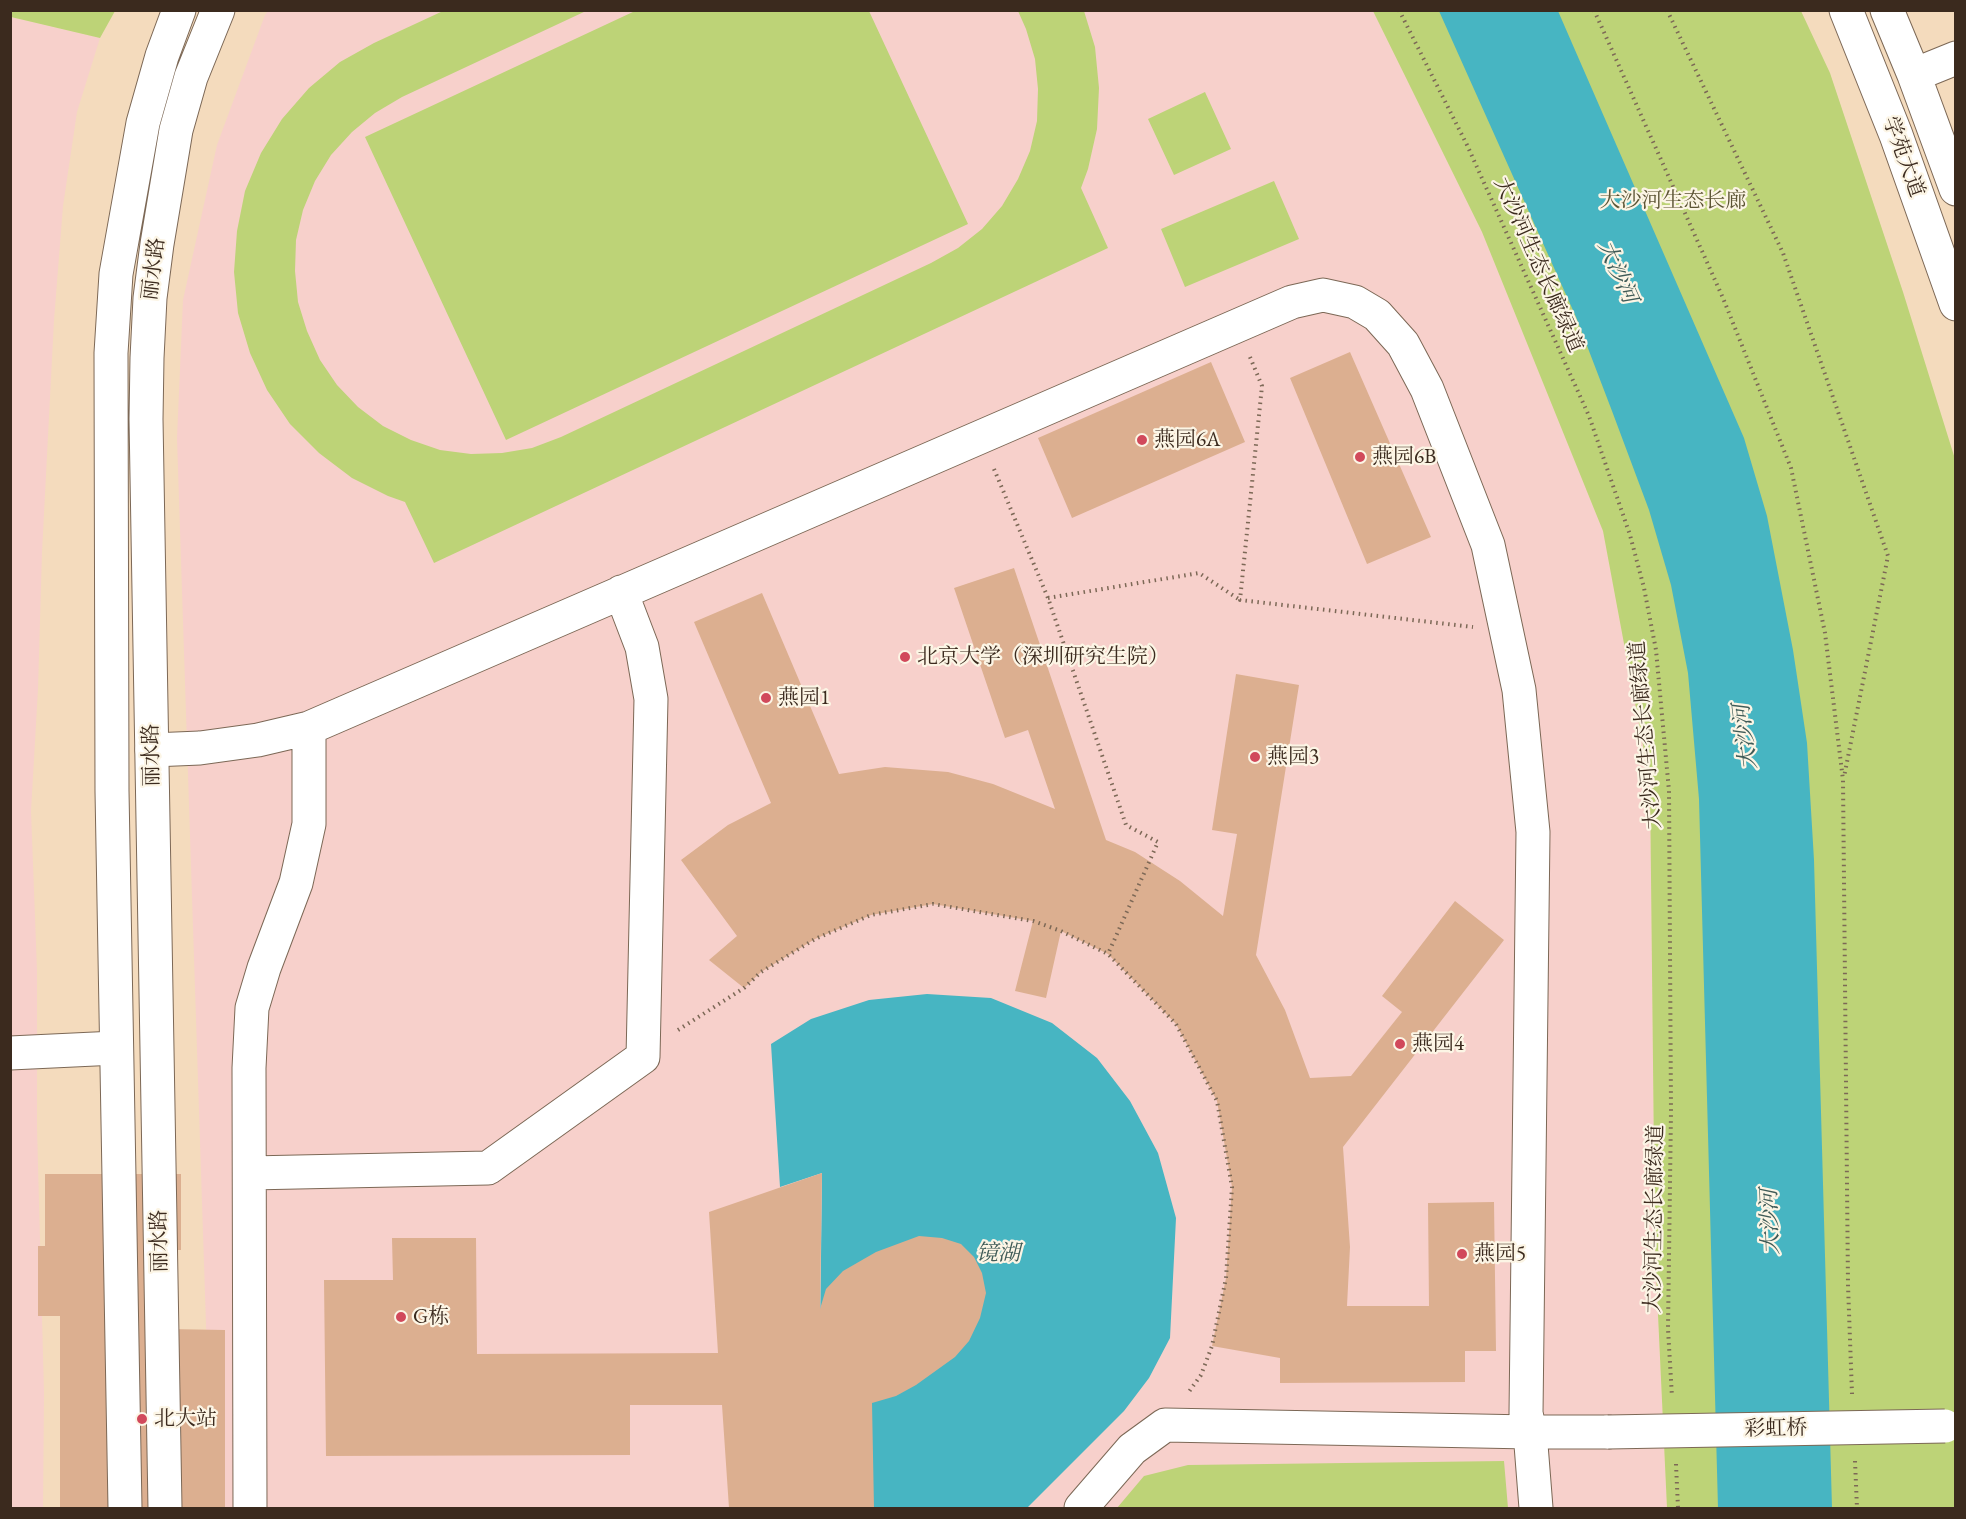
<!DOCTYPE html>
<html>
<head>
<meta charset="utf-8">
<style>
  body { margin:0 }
  #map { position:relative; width:1966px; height:1519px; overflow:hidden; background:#f4dbbd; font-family:"EB Garamond",serif }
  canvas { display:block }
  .frame { position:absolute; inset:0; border:12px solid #3b2a1e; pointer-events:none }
</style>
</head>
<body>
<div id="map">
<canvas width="1966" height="1519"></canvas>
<div class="frame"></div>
</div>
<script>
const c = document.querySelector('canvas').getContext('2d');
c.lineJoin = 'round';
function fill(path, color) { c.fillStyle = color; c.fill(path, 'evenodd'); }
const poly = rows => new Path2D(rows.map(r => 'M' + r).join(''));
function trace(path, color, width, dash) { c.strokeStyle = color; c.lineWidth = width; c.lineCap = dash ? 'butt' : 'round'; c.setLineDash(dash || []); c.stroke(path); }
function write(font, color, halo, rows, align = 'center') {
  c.font = font + ' "EB Garamond","Noto Serif SC",serif'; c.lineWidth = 4.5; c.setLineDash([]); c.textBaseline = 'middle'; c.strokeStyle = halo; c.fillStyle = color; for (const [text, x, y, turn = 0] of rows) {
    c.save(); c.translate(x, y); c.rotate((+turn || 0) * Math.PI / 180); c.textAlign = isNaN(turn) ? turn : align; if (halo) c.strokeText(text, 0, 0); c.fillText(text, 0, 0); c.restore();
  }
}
const built = poly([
  [268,11,1373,11,1482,232,1603,531,1650,783,1655,1250,1667,1508,212,1508,177,438,183,300,217,145,265,15],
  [11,17,100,38,77,112,63,206,54,320,42,552,38,689,31,811,37,970,37,1127,44,1393,43,1508,11,1508]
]);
const green = poly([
  [11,10,115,10,115,11,100,38,11,17],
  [443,11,586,11,402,97,375,113,352,132,331,155,315,181,303,210,296,240,295,271,298,302,307,331,320,360,337,385,358,407,383,426,411,440,440,450,471,454,502,453,532,448,561,437,931,263,958,248,982,229,1002,206,1018,179,1030,151,1037,121,1038,89,1035,59,1026,29,1018,11,1084,11,1095,47,1099,88,1097,129,1088,169,1081,188,1108,248,434,563,405,502,388,496,352,478,319,453,290,424,267,390,250,353,238,313,234,272,237,231,245,191,261,153,282,119,309,88,340,62,374,43],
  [635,11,869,11,968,224,506,440,365,137],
  [1373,11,1801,11,1830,73,1903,292,1955,459,1955,1508,1667,1508,1655,1250,1650,783,1603,531,1482,232],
  [1205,92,1231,149,1174,175,1148,119],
  [1274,181,1299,239,1185,287,1161,229],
  [1504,1461,1508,1508,1117,1508,1144,1476,1188,1465]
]);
const water = poly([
  [1439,11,1558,11,1744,438,1767,516,1793,650,1807,743,1814,860,1832,1508,1718,1508,1699,799,1688,673,1671,585,1649,510,1612,411,1576,317],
  [927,994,991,998,1052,1023,1097,1058,1130,1101,1158,1153,1176,1218,1170,1338,1149,1378,1124,1411,1027,1508,818,1508,822,1173,780,1187,771,1044,811,1019,869,1000]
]);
const building = poly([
  [1350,352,1431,537,1367,564,1290,378],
  [1211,362,1245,442,1072,518,1038,438],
  [1014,568,1106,840,1135,852,1180,881,1223,916,1237,834,1212,830,1236,674,1299,685,1256,955,1285,1010,1310,1078,1351,1076,1402,1012,1382,996,1455,901,1504,940,1343,1147,1350,1247,1347,1306,1429,1306,1428,1203,1494,1202,1496,1351,1465,1351,1465,1382,1280,1383,1280,1358,1212,1346,1226,1278,1232,1187,1217,1101,1176,1024,1108,954,1061,931,1046,998,1015,991,1033,921,933,904,871,915,815,939,761,972,744,988,709,960,737,936,681,860,728,825,771,803,694,622,762,593,839,774,885,767,948,772,993,784,1055,809,1028,730,1005,738,954,588],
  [822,1173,820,1309,826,1289,843,1271,876,1252,919,1236,942,1238,961,1244,974,1257,982,1273,986,1293,980,1318,969,1341,955,1357,916,1385,896,1396,872,1403,874,1508,729,1508,722,1405,630,1405,630,1455,326,1456,324,1280,393,1280,392,1238,476,1238,477,1354,718,1353,709,1212],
  [45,1174,181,1174,181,1250,168,1250,168,1329,225,1330,225,1508,60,1508,60,1316,38,1316,38,1246,45,1246]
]);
const path = poly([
  [1399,10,1467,145,1589,416,1630,535,1644,588,1656,650,1669,791,1671,1111,1668,1329,1672,1397],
  [1594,10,1723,298,1791,468,1825,633,1843,780,1848,1285,1852,1394],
  [1667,10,1783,253,1888,556,1844,777],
  [1250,357,1262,386,1240,600,1473,627],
  [994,469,1048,598,1126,825,1158,842,1108,954],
  [1048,598,1199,573,1240,600],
  [678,1030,744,988,761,972,815,939,871,915,933,904,1033,921,1061,931,1108,954,1176,1024,1217,1101,1232,1187,1226,1278,1212,1346,1201,1375,1188,1393],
  [1855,1461,1857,1508],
  [1676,1464,1678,1508]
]);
const minor = poly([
  [1846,10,1896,135,1956,304],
  [1887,10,1914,75,1956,189],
  [1914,75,1956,58],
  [152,750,200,748,258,740,309,728,1292,302,1323,295,1355,302,1377,315,1403,344,1427,389,1488,545,1519,690,1533,832,1526,1413,1530,1432,1536,1508],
  [10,1053,116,1048],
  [250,1173,488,1168,643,1057,651,699,642,647,621,592],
  [250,1508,249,1068,252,1008,264,968,296,883,309,824,309,728],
  [1081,1508,1132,1449,1165,1425,1530,1432,1608,1432]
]);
const major = poly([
  [125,1508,112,791,111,353,116,274,143,123,162,56,179,10],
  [165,1508,146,419,147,358,150,298,157,244,176,130,191,77,218,10]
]);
const minorBridge = poly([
  [1608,1432,1945,1426]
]);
const markers = [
  [1142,440,6,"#d1495b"],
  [1360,457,6,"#d1495b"],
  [905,657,6,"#d1495b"],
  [766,698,6,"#d1495b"],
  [1255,757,6,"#d1495b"],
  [1400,1044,6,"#d1495b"],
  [1462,1254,6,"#d1495b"],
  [401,1317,6,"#d1495b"],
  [142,1419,6,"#d1495b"]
];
const streetNames = [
  ["学苑大道",1903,157,70],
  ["大沙河生态长廊绿道",1538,265,66],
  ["丽水路",154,269,-83],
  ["大沙河生态长廊绿道",1646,735,-95],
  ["丽水路",152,755,-91],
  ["大沙河生态长廊绿道",1655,1219,-89],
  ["丽水路",160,1241,-91],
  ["彩虹桥",1776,1429,-1]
];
const parkNames = [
  ["大沙河生态长廊",1673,201]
];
const poiNames = [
  ["燕园6A",1154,440],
  ["燕园6B",1372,457],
  ["北京大学（深圳研究生院）",917,657],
  ["燕园1",778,698],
  ["燕园3",1267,757],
  ["燕园4",1412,1044],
  ["燕园5",1474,1254],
  ["G栋",413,1317],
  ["北大站",154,1419]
];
const waterNames = [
  ["大沙河",1617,272,66],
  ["大沙河",1746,737,-97],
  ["大沙河",1771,1222,-92],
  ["镜湖",998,1254]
];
fill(built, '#f7d0cb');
fill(green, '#bdd377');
fill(water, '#47b5c2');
fill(building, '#dcaf90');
trace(minor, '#7c6856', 35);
trace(major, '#7c6856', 35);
trace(path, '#7c6856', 4, [1.5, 4.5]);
trace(minor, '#fff', 33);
trace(major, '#fff', 33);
trace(minorBridge, '#7c6856', 35, []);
trace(minorBridge, '#fff', 33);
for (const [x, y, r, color] of markers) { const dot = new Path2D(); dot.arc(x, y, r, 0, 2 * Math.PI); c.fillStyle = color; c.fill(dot); trace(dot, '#fcf5e5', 2); }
write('21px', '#3b2a1e', '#fcf5e5', streetNames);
write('21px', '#5c5434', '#fcf5e5', parkNames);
write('21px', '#3b2a1e', '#fcf5e5', poiNames, 'left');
write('italic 22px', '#3f5b57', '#fcf5e5', waterNames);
</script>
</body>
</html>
